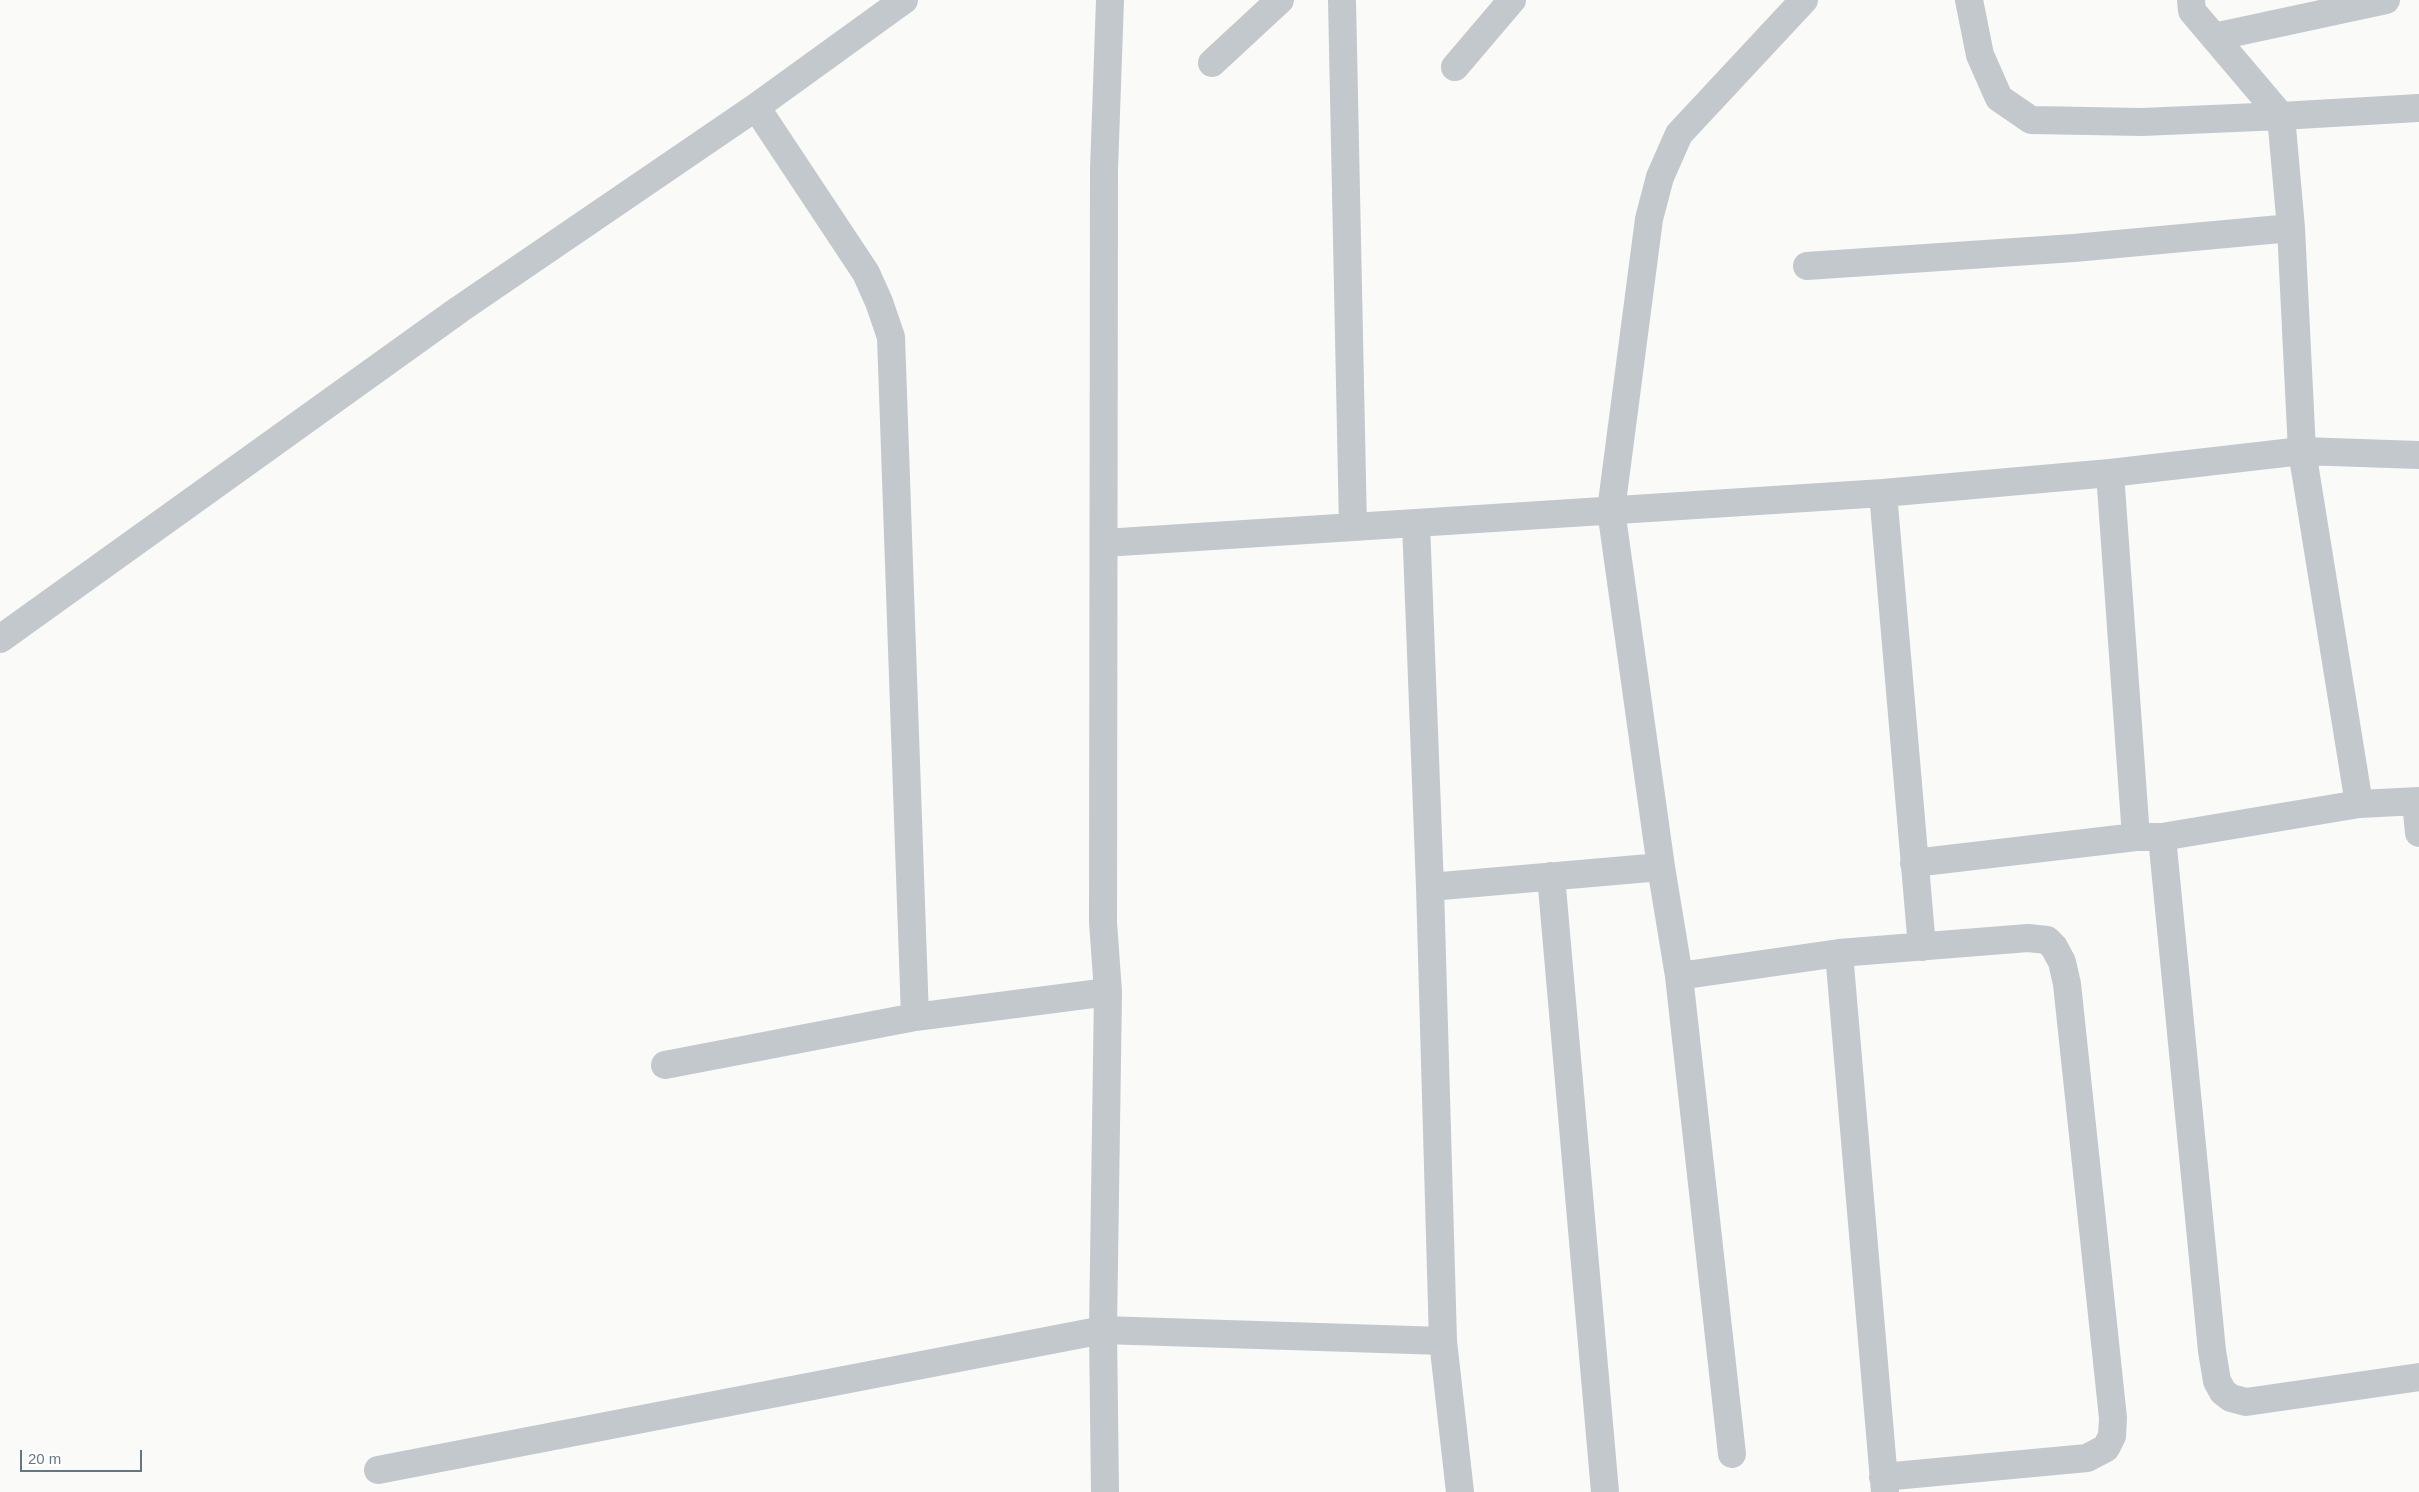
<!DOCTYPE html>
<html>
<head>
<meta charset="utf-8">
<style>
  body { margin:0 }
  #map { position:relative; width:2419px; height:1492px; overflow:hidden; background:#fafaf8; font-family:Helvetica,sans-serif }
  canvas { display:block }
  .scale { position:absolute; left:20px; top:1450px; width:122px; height:22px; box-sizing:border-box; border:2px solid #657683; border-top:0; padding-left:6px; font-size:15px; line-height:18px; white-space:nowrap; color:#657683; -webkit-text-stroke:4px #fff; paint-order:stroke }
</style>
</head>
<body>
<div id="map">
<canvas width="2419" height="1492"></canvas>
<div class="scale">20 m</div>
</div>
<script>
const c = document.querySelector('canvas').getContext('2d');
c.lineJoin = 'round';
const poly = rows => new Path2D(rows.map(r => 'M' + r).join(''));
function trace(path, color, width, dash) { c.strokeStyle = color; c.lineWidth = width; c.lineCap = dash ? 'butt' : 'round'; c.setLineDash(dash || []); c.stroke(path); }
const minor = poly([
  [1342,0,1353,527],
  [1969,0,1980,55,1999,98,2031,120,2142,122,2281,116],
  [2191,0,2192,11,2281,116],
  [2214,37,2386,0],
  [1212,63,1280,0],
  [1455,67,1512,0],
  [756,107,866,273,879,302,891,337,915,1017],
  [1807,266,2074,248,2291,228],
  [2110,473,2136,837],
  [1883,493,1922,947],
  [1416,523,1430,887],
  [1104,543,1883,493,2110,473,2302,451,2291,228,2281,116,2419,108],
  [0,639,460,309,756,107,904,0],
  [2416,802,2419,833],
  [2359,804,2302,451,2419,455],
  [2162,837,2212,1351,2217,1381,2223,1392,2231,1398,2246,1402,2419,1377],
  [1914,863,2136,837,2162,837,2359,804,2419,801],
  [1661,867,1679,976,1732,1454],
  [1551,876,1605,1492],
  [1839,953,1885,1492],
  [1679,976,1839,953,2028,938,2047,940,2054,947,2062,962,2067,984,2113,1418,2112,1436,2106,1448,2087,1458,1883,1477],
  [665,1065,915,1017,1108,992],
  [1443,1341,1460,1492],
  [378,1470,1103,1330,1443,1341,1430,887,1661,867,1611,510,1649,219,1660,177,1679,134,1804,0],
  [1105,1492,1103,1330,1108,992,1103,922,1104,170,1110,0]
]);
trace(minor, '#c3c8cc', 28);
</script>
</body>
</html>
